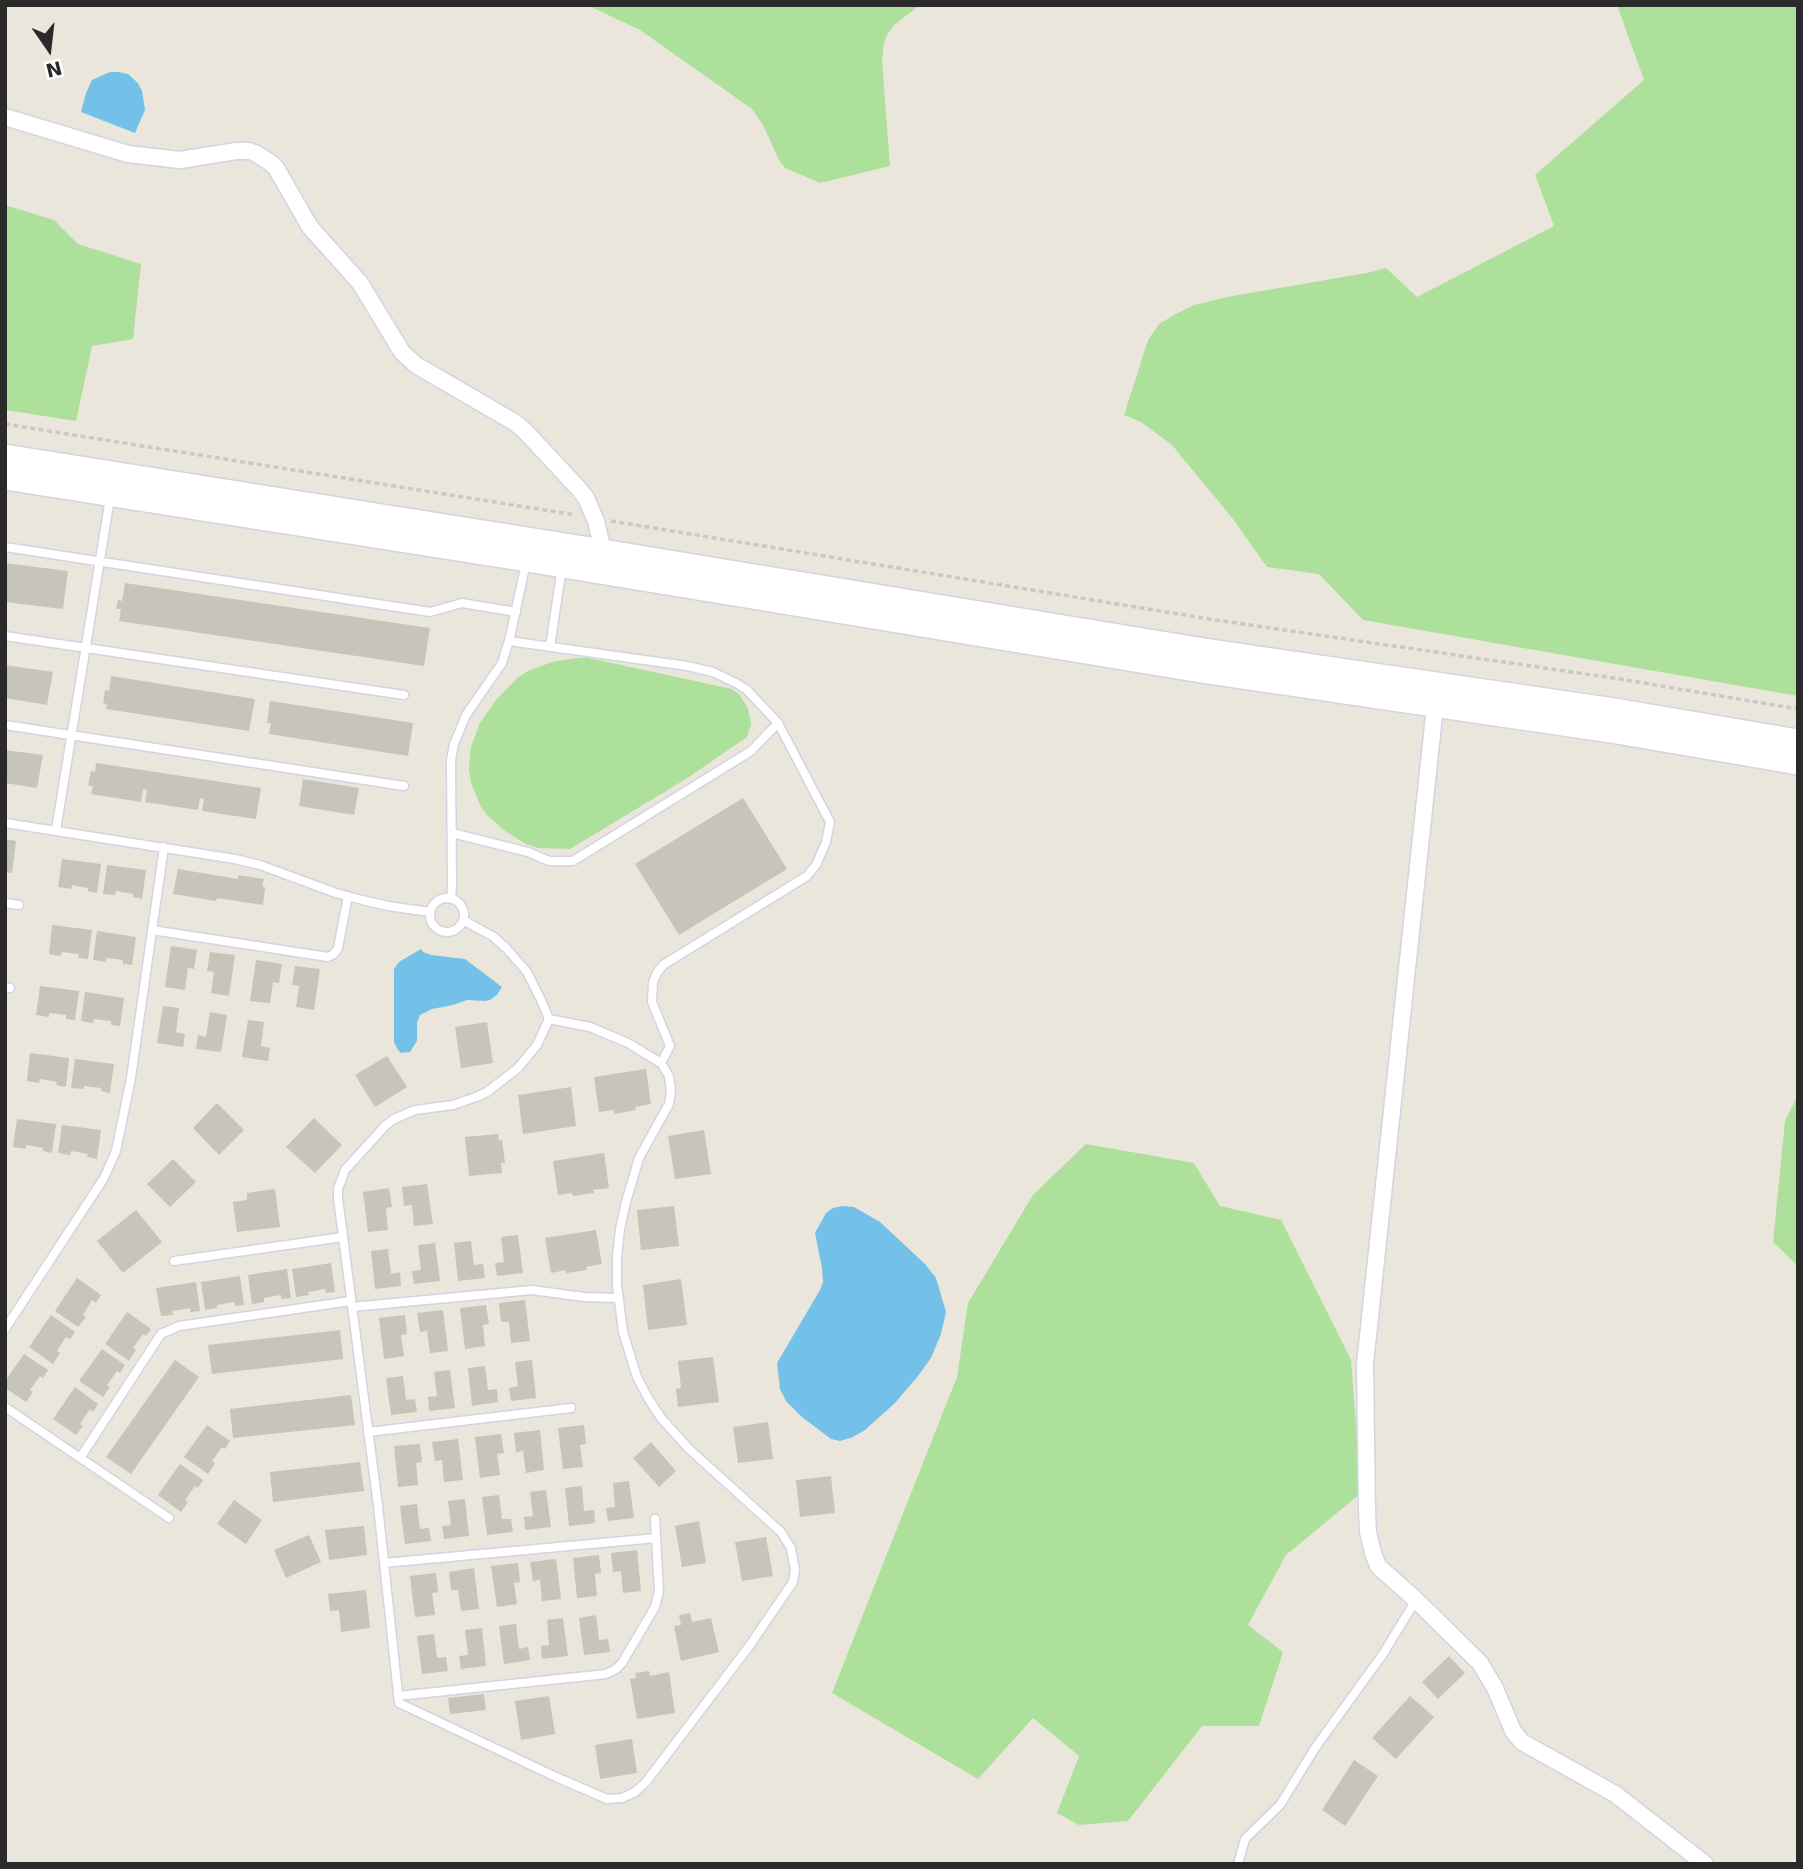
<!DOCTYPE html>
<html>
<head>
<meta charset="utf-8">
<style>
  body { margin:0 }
  #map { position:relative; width:1803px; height:1869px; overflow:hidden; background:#ebe6dc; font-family:"DejaVu Sans",sans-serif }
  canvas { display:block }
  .frame { position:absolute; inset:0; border:7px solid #2a2a2a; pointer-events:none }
  .north { position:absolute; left:14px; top:14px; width:70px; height:70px; -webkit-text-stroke:5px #fff; paint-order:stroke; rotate:166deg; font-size:19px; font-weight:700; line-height:28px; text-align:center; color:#2a2a2a }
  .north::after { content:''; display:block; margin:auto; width:24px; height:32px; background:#2a2a2a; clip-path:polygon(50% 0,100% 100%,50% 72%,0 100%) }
</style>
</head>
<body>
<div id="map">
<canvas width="1803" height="1869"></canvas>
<div class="frame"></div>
<div class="north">N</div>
</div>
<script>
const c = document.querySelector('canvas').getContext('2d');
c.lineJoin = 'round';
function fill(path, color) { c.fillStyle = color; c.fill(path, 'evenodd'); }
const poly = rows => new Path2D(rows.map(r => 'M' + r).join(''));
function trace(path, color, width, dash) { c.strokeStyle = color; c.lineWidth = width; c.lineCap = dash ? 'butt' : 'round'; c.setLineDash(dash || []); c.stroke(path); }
const green = poly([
  [587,5,920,5,894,25,888,33,884,42,882,61,890,166,820,183,785,168,779,160,763,125,752,109,640,30],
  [1617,5,1798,5,1798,696,1363,620,1319,574,1267,567,1233,519,1172,445,1141,422,1124,415,1148,340,1159,324,1176,314,1194,305,1232,296,1367,273,1386,268,1417,297,1554,226,1535,175,1644,80],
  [5,205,54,220,78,244,141,264,133,339,92,346,76,421,5,410],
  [577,658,589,658,732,689,739,694,748,708,751,724,747,737,686,779,570,849,538,848,526,844,505,831,488,816,481,807,471,783,469,769,471,747,480,723,496,700,517,678,528,671,552,662],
  [1798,1095,1798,1266,1773,1242,1785,1121],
  [1086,1144,1194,1163,1220,1206,1281,1220,1351,1360,1361,1493,1286,1555,1248,1625,1283,1652,1259,1726,1202,1726,1128,1821,1079,1825,1057,1813,1079,1756,1033,1718,978,1779,832,1693,957,1377,968,1303,1033,1195]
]);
const water = poly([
  [110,72,119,72,128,74,138,83,142,91,145,110,135,133,81,112,86,93,92,80],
  [421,949,423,952,431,955,465,959,502,987,497,995,490,1000,485,1001,467,1000,453,1005,432,1009,420,1015,417,1023,417,1041,410,1052,401,1053,398,1050,394,1042,394,969,399,962],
  [842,1206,854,1207,880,1222,925,1264,936,1278,946,1312,941,1334,931,1358,918,1376,895,1403,865,1430,853,1437,840,1441,831,1439,802,1417,786,1401,780,1389,777,1363,820,1290,823,1282,822,1268,815,1233,826,1213,833,1208]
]);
const building = poly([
  [5,563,68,571,63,609,5,602],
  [125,583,430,628,424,666,119,621,121,609,116,609,118,600,122,601],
  [5,665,53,672,47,705,5,698],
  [111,676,255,699,249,731,106,709,107,704,103,703,105,690,109,691],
  [270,701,413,723,408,756,269,734,271,723,267,723],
  [5,750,43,755,37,788,5,783],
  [96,763,261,788,256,819,202,811,204,799,200,798,198,810,145,802,147,790,143,789,141,802,91,794,93,786,88,786,91,771,95,772],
  [303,779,359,788,354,815,299,806],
  [743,798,787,869,679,935,635,864],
  [5,839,16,841,12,873,5,872],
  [62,859,101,864,97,893,88,891,88,888,72,885,71,889,58,887],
  [107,865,146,870,142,899,133,897,133,894,116,891,115,895,103,894],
  [178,869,238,879,238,875,264,879,262,886,265,887,263,905,217,898,216,901,173,894],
  [52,925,92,930,88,959,78,958,79,954,62,952,61,956,49,954],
  [97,931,136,937,132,965,123,964,123,960,106,958,106,962,93,960],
  [171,946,197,950,194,969,188,968,185,990,165,987],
  [210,952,235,955,229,996,211,993,214,972,207,971],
  [256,960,282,964,279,983,273,982,270,1003,250,1001],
  [295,966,320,969,314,1010,296,1007,299,986,292,985],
  [40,986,79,991,75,1020,66,1019,66,1015,49,1013,49,1017,36,1015],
  [85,992,124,998,120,1026,111,1025,111,1021,94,1019,93,1023,81,1021],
  [163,1006,179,1008,176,1032,185,1034,183,1047,157,1043],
  [210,1012,227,1015,221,1052,196,1049,198,1035,206,1037],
  [248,1020,264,1022,261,1046,270,1048,268,1061,242,1057],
  [487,1022,493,1063,461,1068,455,1027],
  [30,1053,69,1058,66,1087,56,1085,57,1082,40,1079,39,1083,27,1081],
  [387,1056,407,1087,375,1107,355,1075],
  [75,1059,114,1064,110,1093,101,1091,101,1088,84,1086,84,1089,71,1088],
  [646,1069,651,1104,635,1107,636,1110,614,1114,614,1110,599,1112,594,1077],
  [571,1087,576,1126,523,1134,518,1095],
  [217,1103,244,1130,219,1155,193,1128],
  [314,1118,342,1145,315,1173,286,1147],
  [17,1119,56,1124,52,1153,43,1151,43,1148,26,1145,26,1149,13,1147],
  [62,1125,101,1130,97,1159,87,1157,88,1154,71,1151,70,1155,58,1153],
  [704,1130,711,1174,675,1179,668,1136],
  [498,1134,499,1141,502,1140,505,1163,501,1163,502,1173,469,1176,465,1137],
  [604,1153,609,1188,593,1190,594,1193,573,1196,572,1193,558,1195,553,1161],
  [173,1159,196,1182,170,1207,147,1184],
  [427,1184,433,1224,414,1226,412,1205,404,1206,402,1187],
  [389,1188,392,1207,386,1208,388,1230,368,1232,363,1192],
  [275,1189,280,1227,237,1232,233,1202,247,1200,247,1193],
  [674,1206,679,1246,641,1250,637,1210],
  [136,1210,162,1242,123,1273,97,1241],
  [596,1230,602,1264,586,1267,587,1270,566,1273,566,1270,551,1273,545,1238],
  [518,1235,523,1273,497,1276,495,1263,504,1262,501,1237],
  [471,1241,474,1265,483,1264,485,1278,458,1281,454,1243],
  [435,1243,440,1281,414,1284,412,1271,421,1270,418,1245],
  [388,1249,391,1274,400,1272,401,1286,375,1289,371,1251],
  [331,1263,335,1292,326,1293,325,1289,308,1292,309,1295,296,1297,292,1269],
  [287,1269,291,1298,281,1299,281,1295,264,1298,264,1302,252,1304,248,1275],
  [240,1276,244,1305,235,1306,234,1302,217,1305,217,1308,205,1310,201,1282],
  [77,1278,101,1295,96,1303,92,1300,83,1315,86,1317,78,1327,55,1311],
  [681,1279,687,1325,648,1330,643,1285],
  [196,1282,200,1311,190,1312,190,1308,172,1311,173,1315,161,1316,156,1288],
  [525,1300,530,1341,511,1343,509,1322,501,1322,499,1303],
  [486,1305,489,1324,483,1325,485,1346,465,1349,460,1308],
  [443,1310,448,1351,430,1353,427,1331,420,1332,417,1313],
  [127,1312,151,1329,146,1336,143,1334,133,1348,136,1350,129,1361,105,1344],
  [51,1315,75,1332,70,1339,66,1337,57,1351,60,1353,53,1364,29,1347],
  [405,1315,407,1334,401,1335,404,1356,384,1359,379,1318],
  [340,1330,343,1359,212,1374,208,1345],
  [102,1349,125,1365,120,1373,117,1371,107,1385,110,1387,103,1397,79,1381],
  [24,1354,48,1370,43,1378,40,1376,30,1390,33,1392,26,1402,5,1388,5,1381],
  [713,1357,719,1402,678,1407,676,1389,681,1388,678,1361],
  [175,1360,199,1377,131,1474,106,1457],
  [532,1360,536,1398,511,1401,509,1388,518,1386,515,1362],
  [485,1366,488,1390,497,1389,498,1402,472,1406,468,1368],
  [450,1370,455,1408,429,1411,428,1397,437,1396,434,1372],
  [403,1376,406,1400,415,1399,417,1412,391,1415,386,1378],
  [75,1387,98,1404,93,1412,90,1409,80,1424,83,1426,76,1435,53,1419],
  [351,1395,355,1425,233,1438,230,1409],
  [768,1422,773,1459,738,1463,733,1427],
  [207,1425,230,1441,225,1449,222,1447,212,1461,215,1463,208,1474,184,1457],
  [584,1425,586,1444,580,1445,583,1467,563,1469,558,1428],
  [540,1430,544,1470,526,1473,523,1451,516,1452,514,1433],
  [501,1434,504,1453,497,1454,500,1475,480,1478,475,1437],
  [458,1439,463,1480,444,1482,442,1460,435,1461,432,1442],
  [651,1442,676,1471,659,1487,633,1458],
  [420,1444,422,1462,416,1463,418,1485,398,1487,394,1446],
  [360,1462,364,1491,273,1502,270,1472],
  [180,1464,203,1480,198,1488,195,1486,185,1500,188,1502,181,1512,158,1495],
  [831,1476,835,1513,800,1517,796,1480],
  [629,1481,634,1518,608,1521,606,1508,615,1507,613,1483],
  [582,1486,584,1511,594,1510,595,1523,569,1526,565,1488],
  [546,1490,551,1527,525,1530,524,1517,533,1516,530,1492],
  [499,1495,502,1519,511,1519,513,1532,487,1535,482,1497],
  [465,1499,469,1536,444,1539,442,1526,451,1525,448,1501],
  [234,1500,262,1520,246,1544,217,1524],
  [417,1504,420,1529,429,1528,431,1541,405,1544,400,1506],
  [699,1521,706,1563,682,1567,675,1526],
  [364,1526,367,1555,329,1560,325,1530],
  [309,1535,321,1562,286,1578,274,1550],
  [766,1537,773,1576,742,1581,735,1542],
  [637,1550,641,1591,623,1593,621,1571,613,1572,611,1553],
  [599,1555,601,1573,595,1574,597,1596,577,1598,573,1558],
  [556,1559,561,1599,542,1601,540,1580,533,1581,530,1562],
  [518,1563,520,1582,514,1583,517,1604,497,1607,491,1566],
  [474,1568,479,1609,461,1611,458,1590,451,1590,449,1572],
  [436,1573,438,1592,432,1593,435,1615,415,1617,410,1576],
  [366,1590,370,1628,341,1632,339,1610,330,1611,328,1594],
  [690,1613,692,1622,711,1618,719,1652,681,1661,674,1626,681,1625,679,1615],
  [596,1615,599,1640,608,1639,610,1652,584,1655,579,1618],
  [563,1618,568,1656,542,1659,541,1646,549,1645,547,1620],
  [516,1624,519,1649,528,1647,530,1660,504,1664,499,1626],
  [482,1628,486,1666,461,1669,459,1656,468,1655,465,1630],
  [434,1634,437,1658,446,1657,448,1671,422,1674,417,1636],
  [1449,1656,1465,1673,1438,1699,1422,1682],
  [649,1671,650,1676,669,1672,675,1713,637,1719,630,1679,636,1678,635,1673],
  [484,1694,486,1710,450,1714,448,1698],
  [549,1696,555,1734,521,1740,515,1701],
  [1410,1696,1434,1717,1396,1759,1372,1738],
  [632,1739,637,1773,600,1779,595,1745],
  [1354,1760,1378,1776,1345,1826,1322,1810]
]);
const path = poly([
  [5,424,576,515],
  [611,521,1209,619,1620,679,1798,709]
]);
const service = poly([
  [5,547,430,612,462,603,516,612],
  [5,636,404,695],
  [509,641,687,666,713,672,736,683,747,690,778,723,830,822,826,842,816,865,807,876,663,965,657,973,653,982,652,1002,670,1046,661,1063],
  [550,647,562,567],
  [5,725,404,786],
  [5,823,235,859,260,865,336,893,362,900,388,906,430,912],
  [56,830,110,498],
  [452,833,528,852,549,861,573,861,751,751,778,723],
  '430 915a17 17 0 1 1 34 0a17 17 0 1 1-34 0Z',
  [451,899,452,886,451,760,454,744,466,715,502,663,510,637,526,563],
  [5,903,19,905],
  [463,920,494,937,507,949,527,972,542,1002,549,1019,537,1045,518,1068,487,1092,476,1097,453,1105,415,1110,394,1119,385,1126,345,1170,338,1189,338,1198,378,1506,399,1703,556,1777,607,1799,622,1798,635,1792,646,1782,750,1645,793,1582,795,1570,791,1548,781,1532,689,1449,661,1418,648,1398,637,1377,623,1332,617,1285,617,1257,620,1229,626,1202,639,1158,669,1104,671,1091,669,1076,661,1063,628,1043,590,1027,549,1019],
  [152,930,328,957,334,954,338,948,348,896],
  [5,987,10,988],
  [174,1261,343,1237],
  [352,1307,532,1290,584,1297,618,1298],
  [5,1329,104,1178,116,1151,131,1078,164,847],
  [5,1407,169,1518],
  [368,1432,571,1408],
  [80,1458,161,1334,179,1326,351,1301],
  [384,1563,656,1538],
  [398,1696,606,1674,616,1669,622,1663,655,1607,659,1591,655,1519],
  [1238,1864,1245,1839,1280,1805,1315,1748,1383,1654,1416,1600]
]);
const minor = poly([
  [5,117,128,154,180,160,236,151,249,151,255,153,271,163,276,168,310,227,360,283,402,352,416,365,514,422,524,430,579,489,586,498,596,521,603,551],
  [1435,706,1365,1364,1367,1510,1368,1532,1373,1553,1378,1566,1416,1600,1480,1663,1495,1688,1513,1731,1522,1742,1615,1794,1705,1864]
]);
const secondary = poly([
  [5,456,603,551,1204,650,1614,710,1798,741],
  [5,478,527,560,1201,671,1611,731,1798,763]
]);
fill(green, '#ade09b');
fill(water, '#73c1e9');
fill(building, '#c7c4bb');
trace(service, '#d2d4e2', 11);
trace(minor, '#d2d4e2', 19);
trace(secondary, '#d2d4e2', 26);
trace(path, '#c8c8c8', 3.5, [5, 3.5]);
trace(service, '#fff', 8);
trace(minor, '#fff', 16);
trace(secondary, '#fff', 23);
</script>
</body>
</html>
